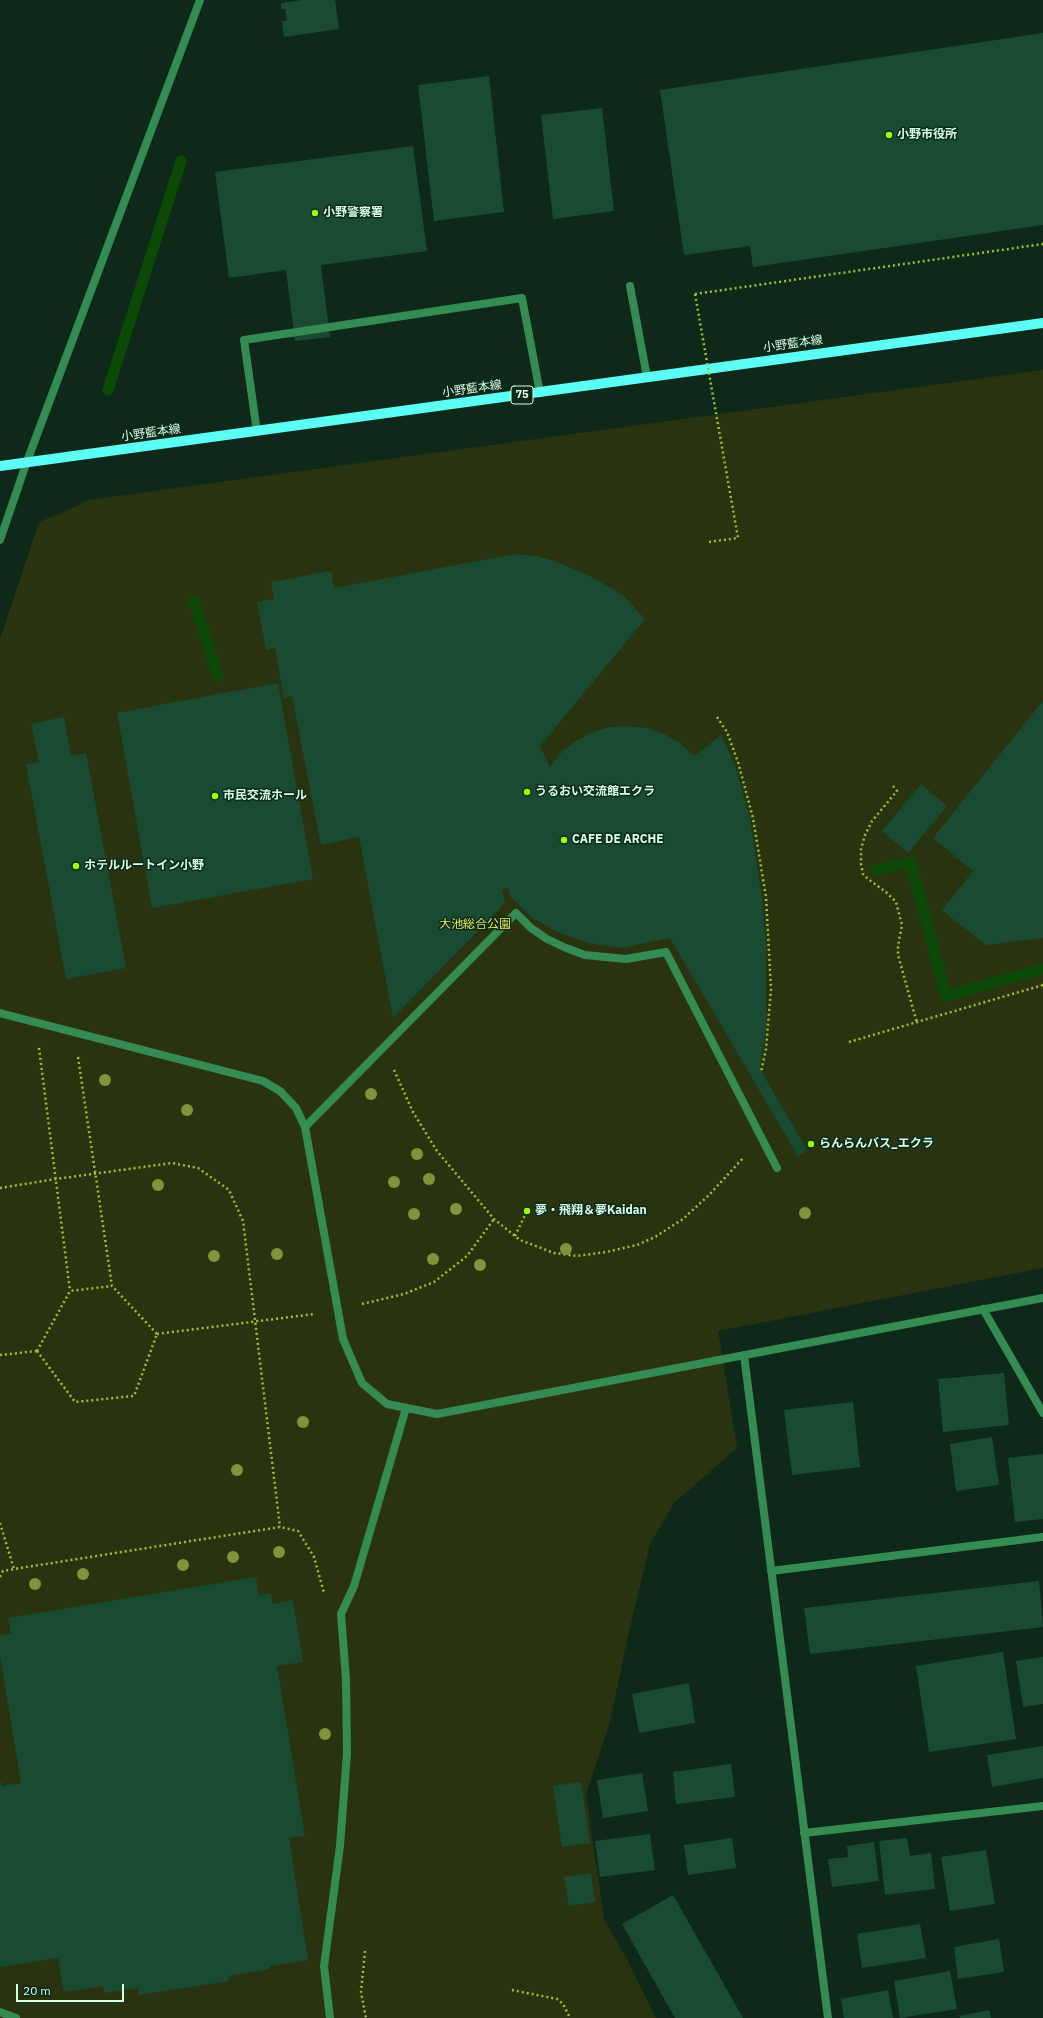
<!DOCTYPE html>
<html>
<head>
<meta charset="utf-8">
<style>
  body { margin:0 }
  #map { position:relative; width:1043px; height:2018px; overflow:hidden; background:#0e291a; font-family:"IBM Plex Sans",sans-serif }
  canvas { display:block }
  .scale { position:absolute; left:16px; top:1984px; width:108px; height:18px; box-sizing:border-box; border:2px solid #d5ffe7; border-top:0; padding-left:5px; font-size:12px; line-height:14px; white-space:nowrap; color:#d5ffe7; -webkit-text-stroke:3px #0e291a; paint-order:stroke }
</style>
</head>
<body>
<div id="map">
<canvas width="1043" height="2018"></canvas>
<div class="scale">20 m</div>
</div>
<script>
const c = document.querySelector('canvas').getContext('2d');
c.lineJoin = 'round';
function fill(path, color) { c.fillStyle = color; c.fill(path, 'evenodd'); }
const poly = rows => new Path2D(rows.map(r => 'M' + r).join(''));
function trace(path, color, width, dash) { c.strokeStyle = color; c.lineWidth = width; c.lineCap = dash ? 'butt' : 'round'; c.setLineDash(dash || []); c.stroke(path); }
function write(font, color, halo, rows, align = 'center') {
  c.font = font + ' "IBM Plex Sans","Noto Sans JP",sans-serif'; c.lineWidth = 3; c.setLineDash([]); c.textBaseline = 'middle'; c.strokeStyle = halo; c.fillStyle = color; for (const [text, x, y, turn = 0] of rows) {
    c.save(); c.translate(x, y); c.rotate((+turn || 0) * Math.PI / 180); c.textAlign = isNaN(turn) ? turn : align; if (halo) c.strokeText(text, 0, 0); c.fillText(text, 0, 0); c.restore();
  }
}
const green = poly([
  [1043,370,1043,1268,718,1331,737,1448,674,1503,650,1544,627,1640,610,1722,586,1794,604,1920,627,1959,656,2018,0,2018,0,639,39,522,71,509,88,500]
]);
const stream = poly([
  [108,390,181,161],
  [194,601,218,676],
  [876,870,911,862,946,996,1043,969]
]);
const building = poly([
  [301,0,335,0,339,29,284,37,282,21,287,21,285,9,281,9,281,3],
  [1043,33,1043,225,753,267,750,246,684,255,660,90],
  [489,76,504,212,434,221,418,85],
  [602,108,614,211,553,219,541,115],
  [413,146,427,251,321,265,330,337,295,341,286,270,229,278,215,172],
  [515,554,537,556,554,561,588,575,623,595,645,619,540,746,550,767,562,752,576,741,592,732,610,727,628,726,647,728,664,734,680,743,694,756,721,735,735,765,750,818,762,899,766,943,766,1028,760,1069,807,1150,798,1156,670,938,622,948,588,943,557,932,531,917,510,896,509,888,502,890,505,903,393,1018,359,837,321,845,292,696,284,698,275,648,266,650,257,602,274,599,271,582,331,571,334,588],
  [278,683,313,879,152,908,117,713],
  [1043,701,1043,938,986,945,942,910,973,871,933,838],
  [64,717,71,756,86,753,126,968,66,979,26,764,39,762,31,724],
  [921,784,947,806,908,853,882,831],
  [1004,1373,1009,1425,943,1432,938,1379],
  [853,1402,860,1467,792,1475,784,1410],
  [992,1437,999,1485,956,1491,950,1444],
  [1043,1454,1043,1519,1015,1522,1008,1458],
  [256,1577,259,1596,271,1593,273,1604,293,1600,303,1662,277,1666,305,1836,289,1838,308,1960,270,1966,270,1969,228,1976,229,1981,139,1995,139,1988,104,1993,103,1986,64,1992,58,1958,0,1967,0,1780,2,1786,21,1783,0,1655,0,1635,11,1634,8,1618],
  [1039,1581,1043,1627,810,1654,804,1608],
  [1003,1652,1016,1739,929,1752,916,1666],
  [1043,1657,1043,1704,1023,1707,1016,1661],
  [689,1683,695,1723,639,1733,632,1694],
  [1043,1746,1043,1778,992,1787,987,1755],
  [731,1764,735,1797,676,1804,673,1772],
  [642,1773,648,1811,603,1818,597,1780],
  [581,1782,590,1843,562,1847,553,1786],
  [650,1834,655,1870,600,1877,595,1841],
  [732,1838,736,1868,688,1875,684,1845],
  [907,1838,910,1856,931,1853,935,1889,885,1895,879,1841],
  [874,1842,879,1881,832,1887,828,1859,848,1857,847,1846],
  [986,1850,995,1904,950,1911,941,1857],
  [591,1873,595,1902,569,1906,564,1877],
  [673,1895,743,2018,675,2018,622,1924],
  [920,1924,926,1958,862,1968,857,1934],
  [999,1939,1004,1972,958,1979,954,1947],
  [950,1971,957,2009,900,2018,894,1981],
  [888,1990,893,2018,844,2018,841,1999],
  [989,2010,991,2018,960,2018,960,2016]
]);
const path = poly([
  [695,294,1043,244],
  [717,717,727,732,738,762,753,818,766,897,771,989,766,1049,761,1072],
  [893,786,897,791,872,821,865,835,861,849,861,864,863,874,868,879,886,892,896,902,902,925,898,946,898,955,917,1023],
  [849,1042,1043,985],
  [39,1048,70,1291],
  [78,1057,112,1286,157,1334],
  [394,1070,413,1112,437,1151,494,1219,520,1240,554,1253,577,1256,606,1252,637,1245,655,1237,683,1219,709,1195,744,1157],
  [0,1188,56,1179,172,1163,198,1168,229,1190,243,1221,280,1527],
  [515,1236,527,1211],
  [362,1304,404,1294,434,1282,467,1256,494,1219],
  [157,1334,314,1314],
  [37,1351,75,1402,134,1396,157,1334],
  [37,1351,70,1291,112,1286],
  [0,1355,37,1351],
  [0,1523,14,1569],
  [0,1577,3,1571,14,1569,280,1527,298,1531,314,1557,324,1593],
  [365,1951,361,1992,366,2018],
  [512,1990,557,1999,563,2004,570,2018]
]);
const service = poly([
  [630,286,647,377],
  [257,432,244,340,522,298,540,393],
  [305,1127,516,913,531,928,547,939,566,948,585,955,626,959,666,952,777,1168],
  [0,2012,16,2018],
  [330,2018,324,1966,340,1846,347,1753,346,1680,341,1614,354,1586,406,1408]
]);
const minor = poly([
  [26,464,200,0],
  [0,1013,263,1081,280,1091,296,1108,305,1127,343,1339,362,1383,387,1404,437,1414,1043,1298],
  [983,1309,1043,1413],
  [744,1355,828,2018],
  [771,1571,1043,1537],
  [804,1833,1043,1806]
]);
const tertiary = poly([
  [0,540,26,464]
]);
const primary = poly([
  [0,466,1043,323]
]);
const pathBridge = poly([
  [695,294,738,538,709,542]
]);
const trees = [
  [105,1080],
  [371,1094],
  [187,1110],
  [417,1154],
  [429,1179],
  [394,1182],
  [158,1185],
  [456,1209],
  [805,1213],
  [414,1214],
  [566,1249],
  [277,1254],
  [214,1256],
  [433,1259],
  [480,1265],
  [303,1422],
  [237,1470],
  [279,1552],
  [233,1557],
  [183,1565],
  [83,1574],
  [35,1584],
  [325,1734]
];
const markers = [
  [889,135,4,"#9aff01"],
  [315,213,4,"#9aff01"],
  [527,792,4,"#9aff01"],
  [215,796,4,"#9aff01"],
  [564,840,4,"#9aff01"],
  [76,866,4,"#9aff01"],
  [811,1144,4,"#9aff01"],
  [527,1211,4,"#9aff01"]
];
const shields = [
  [522,395,22]
];
const shieldNames = [
  ["75",522,395]
];
const poiNames = [
  ["小野市役所",897,135],
  ["小野警察署",323,213],
  ["うるおい交流館エクラ",535,792],
  ["市民交流ホール",223,796],
  ["CAFE DE ARCHE",572,840],
  ["ホテルルートイン小野",84,866],
  ["らんらんバス_エクラ",819,1144],
  ["夢・飛翔＆夢Kaidan",535,1211]
];
const streetNames = [
  ["小野藍本線",793,344,-8],
  ["小野藍本線",472,389,-8],
  ["小野藍本線",151,433,-8]
];
const parkNames = [
  ["大池総合公園",475,925]
];
fill(green, '#2a3310');
trace(stream, '#0a4a06', 11);
fill(building, '#184b32');
trace(path, '#9ec425', 2.5, [2, 3]);
trace(service, '#358c52', 8);
trace(minor, '#358c52', 8);
trace(tertiary, '#358c52', 8);
trace(primary, '#5cfff3', 10);
trace(pathBridge, '#9ec425', 2.5, [2, 3]);
c.fillStyle = '#83933b';
for (const [x, y] of trees) { c.beginPath(); c.arc(x, y, 6, 0, 2 * Math.PI); c.fill(); }
for (const [x, y, r, color] of markers) { const dot = new Path2D(); dot.arc(x, y, r, 0, 2 * Math.PI); c.fillStyle = color; c.fill(dot); trace(dot, '#0e291a', 1.5); }
for (const [x, y, w] of shields) { const box = new Path2D(); box.roundRect(x - w / 2, y - 9, w, 18, 3); c.fillStyle = '#0e291a'; c.fill(box); trace(box, '#d5ffe7', 1); }
write('bold 11px', '#d5ffe7', null, shieldNames);
write('bold 12px', '#d5ffe7', '#0e291a', poiNames, 'left');
write('12px', '#d5ffe7', '#0e291a', streetNames);
write('12px', '#e3ea56', '#0e291a', parkNames);
</script>
</body>
</html>
